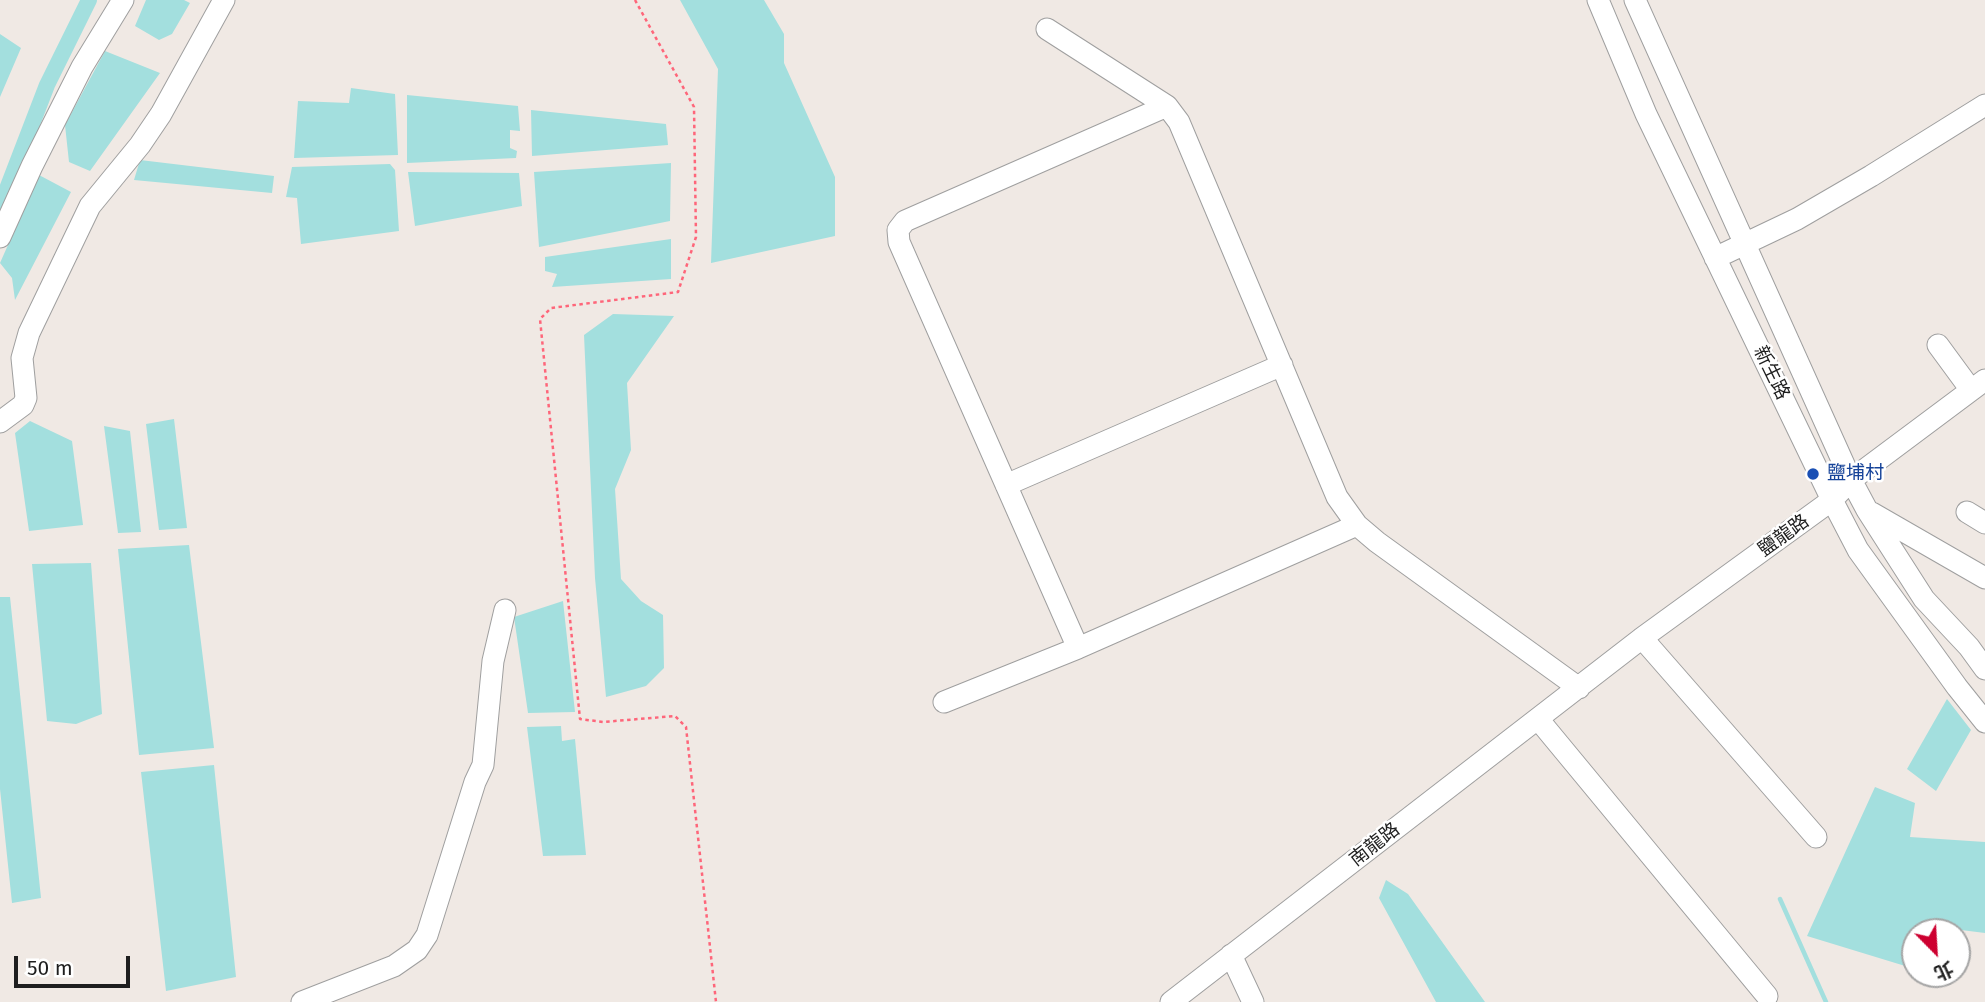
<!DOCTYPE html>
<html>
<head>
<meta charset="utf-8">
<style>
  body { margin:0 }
  #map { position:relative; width:1985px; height:1002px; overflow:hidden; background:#f0e9e4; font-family:"Fira Sans","Noto Sans TC",sans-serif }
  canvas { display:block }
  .north { position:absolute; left:1901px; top:918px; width:70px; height:70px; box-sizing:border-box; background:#fff; border:2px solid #a5a5a5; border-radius:50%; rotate:156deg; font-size:19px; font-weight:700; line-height:28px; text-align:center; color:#1e1e1e }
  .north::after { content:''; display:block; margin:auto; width:24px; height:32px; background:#cd0030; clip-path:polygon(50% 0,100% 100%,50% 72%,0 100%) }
  .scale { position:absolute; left:14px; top:956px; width:116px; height:32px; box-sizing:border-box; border:4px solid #1e1e1e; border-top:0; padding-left:9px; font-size:21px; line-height:24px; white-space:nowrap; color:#1e1e1e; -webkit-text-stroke:5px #fff; paint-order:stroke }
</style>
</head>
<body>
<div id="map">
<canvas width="1985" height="1002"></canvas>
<div class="north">北</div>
<div class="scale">50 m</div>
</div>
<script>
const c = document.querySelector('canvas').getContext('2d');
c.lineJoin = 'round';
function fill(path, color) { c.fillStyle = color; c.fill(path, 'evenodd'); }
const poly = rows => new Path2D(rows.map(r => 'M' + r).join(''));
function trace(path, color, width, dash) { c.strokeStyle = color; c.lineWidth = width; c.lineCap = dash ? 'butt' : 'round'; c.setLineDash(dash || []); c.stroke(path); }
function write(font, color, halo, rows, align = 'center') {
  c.font = font + ' "Fira Sans","Noto Sans TC",sans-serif'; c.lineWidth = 5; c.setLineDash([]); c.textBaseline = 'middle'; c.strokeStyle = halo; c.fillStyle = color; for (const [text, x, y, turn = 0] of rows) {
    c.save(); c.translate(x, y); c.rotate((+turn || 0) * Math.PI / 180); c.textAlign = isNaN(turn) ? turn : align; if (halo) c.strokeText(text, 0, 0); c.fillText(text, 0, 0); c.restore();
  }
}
const water = poly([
  [146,0,184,0,190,3,172,34,159,40,135,26],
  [680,0,764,0,784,34,784,63,835,177,835,236,711,263,718,69],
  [0,34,21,48,0,97],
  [105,51,160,73,90,171,69,162,65,125],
  [351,88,395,94,398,155,294,158,298,101,349,103],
  [407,95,518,106,520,131,510,130,510,148,517,151,516,158,407,163],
  [531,110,666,124,668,145,532,156],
  [140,160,274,176,272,193,134,180],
  [671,163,670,221,539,247,534,172],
  [390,164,395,170,399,231,301,244,297,198,286,197,292,167],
  [408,172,519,173,522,206,415,226],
  [39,175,71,192,15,300,12,278,0,263],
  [671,239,671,279,552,287,557,274,545,271,545,257],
  [613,314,674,316,627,383,631,450,615,489,621,579,641,601,663,615,664,668,646,686,606,697,595,578,584,335],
  [174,419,187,528,159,530,146,424],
  [30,421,72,441,83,525,29,531,15,433],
  [104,426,130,431,141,532,118,533],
  [189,545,214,748,139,755,118,549],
  [91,563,102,714,76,724,47,721,32,564],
  [0,597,10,597,41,898,12,903,0,789],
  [563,601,575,712,528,713,514,617],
  [1947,699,1971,730,1936,791,1907,769],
  [561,726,562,741,575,739,586,855,543,856,527,727],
  [214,765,236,977,166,991,141,772],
  [1875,787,1915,803,1910,837,1985,842,1985,933,1945,928,1943,932,1915,932,1915,969,1807,936],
  [1386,880,1408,894,1485,1002,1436,1002,1379,898]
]);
const stream = poly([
  [1780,899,1826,1002]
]);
const canal = poly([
  [0,207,47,85,89,0]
]);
const path = poly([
  [635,0,694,107,696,237,678,292,551,308,540,319,580,719,603,722,675,716,686,727,716,1002]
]);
const minor = poly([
  [1598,0,1646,114,1832,500,1858,550,1957,687,1985,722],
  [1635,0,1851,480,1867,510,1924,599,1969,647,1985,669],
  [1047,29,1167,106,1179,122,1337,497,1357,525,1377,542,1579,688],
  [0,237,32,166,82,67,123,0],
  [1715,258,1797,219,1871,176,1985,105],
  [1938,345,1971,390],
  [0,422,23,405,26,398,22,358,29,333,90,206,140,145,161,114,224,0],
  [1006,485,1282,365],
  [1967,512,1985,523],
  [1872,513,1985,578],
  [1642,638,1816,837],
  [1078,648,899,242,898,230,905,221,1167,106],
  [944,702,1078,648,1357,525],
  [1538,719,1767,996],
  [1231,955,1253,1002],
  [302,1002,394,966,417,950,427,935,475,782,483,765,493,661,505,610],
  [1171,1002,1642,638,1832,500,1851,480,1985,380]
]);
const markers = [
  [1813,474,7,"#1a4fb4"]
];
const streetNames = [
  ["新生路",1771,373,64],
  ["鹽龍路",1784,536,-36],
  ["南龍路",1375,845,-38]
];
const transitNames = [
  ["鹽埔村",1827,474]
];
fill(water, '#a3dfde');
trace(stream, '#a3dfde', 4.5);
trace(canal, '#a3dfde', 16);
trace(minor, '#9f9f9f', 23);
trace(path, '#fe667a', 2.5, [3.5, 3.5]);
trace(minor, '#fff', 21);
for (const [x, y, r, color] of markers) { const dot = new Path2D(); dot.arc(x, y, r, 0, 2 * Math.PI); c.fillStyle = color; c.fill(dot); trace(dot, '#fff', 2.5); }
write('19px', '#1e1e1e', '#fff', streetNames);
write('19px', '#164399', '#fff', transitNames, 'left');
</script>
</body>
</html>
